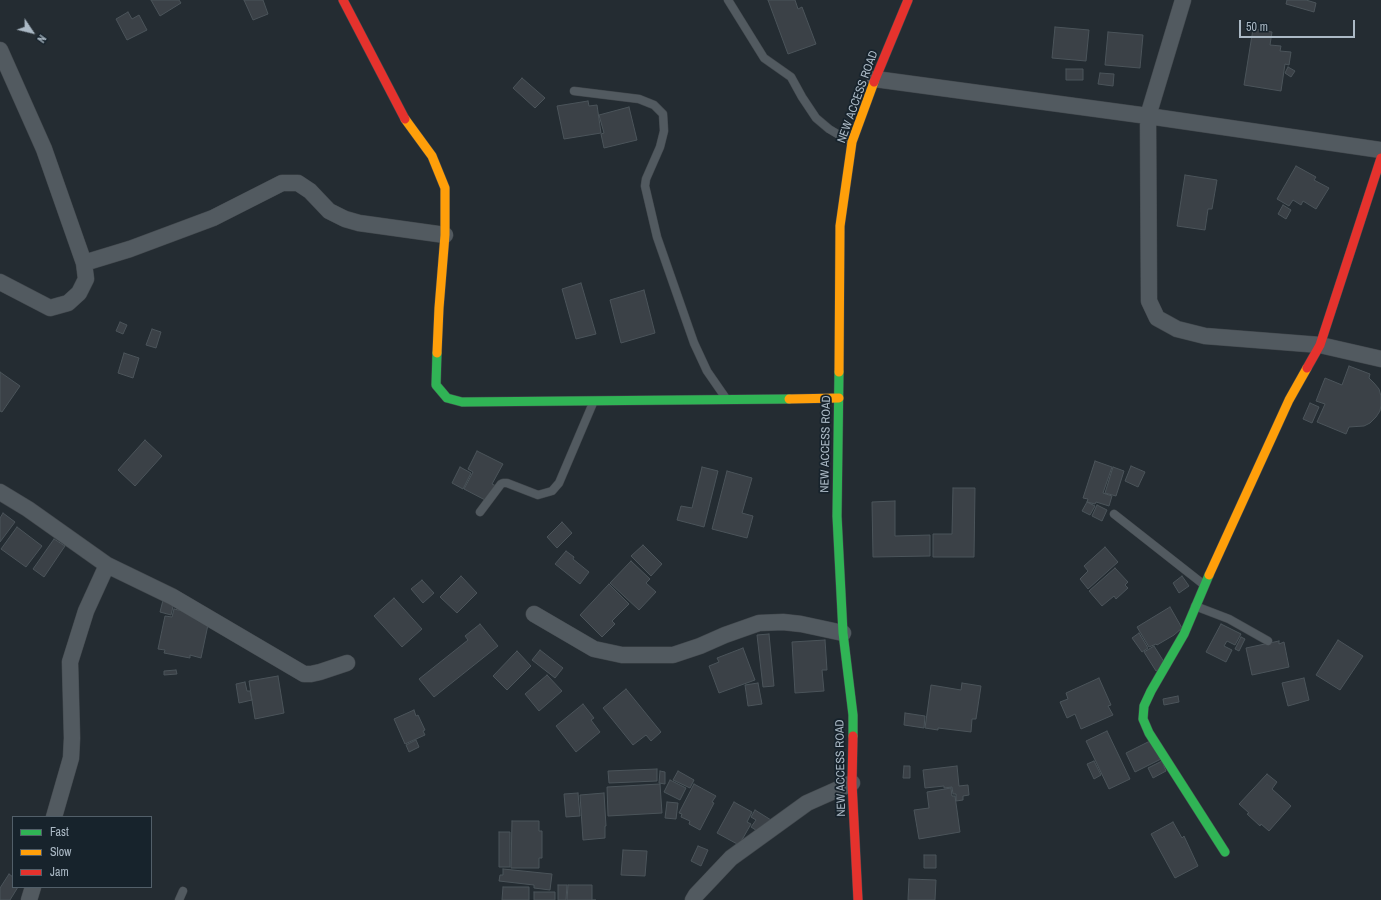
<!DOCTYPE html>
<html>
<head>
<meta charset="utf-8">
<style>
  body { margin:0 }
  #map { position:relative; width:1381px; height:900px; overflow:hidden; background:#242c32; font-family:"Archivo Narrow",sans-serif }
  canvas { display:block }
  .legend { position:absolute; left:12px; top:816px; width:140px; height:72px; box-sizing:border-box; background:#17232c; border:1px solid #525f69; margin:0; padding:5px 7px; list-style:none; font-size:12px; color:#abb9c5 }
  .legend li { display:flex; align-items:center; gap:8px; height:20px }
  .legend b { width:20px; border:1px solid #525f69 }
  .north { position:absolute; left:12px; top:12px; width:40px; height:40px; -webkit-text-stroke:3px #17232c; paint-order:stroke; rotate:125deg; font-size:11px; font-weight:700; line-height:16px; text-align:center; color:#abb9c5 }
  .north::after { content:''; display:block; margin:auto; width:14px; height:18px; background:#abb9c5; clip-path:polygon(50% 0,100% 100%,50% 72%,0 100%) }
  .scale { position:absolute; left:1239px; top:20px; width:116px; height:18px; box-sizing:border-box; border:2px solid #abb9c5; border-top:0; padding-left:5px; font-size:12px; line-height:14px; white-space:nowrap; color:#abb9c5; -webkit-text-stroke:3px #17232c; paint-order:stroke }
</style>
</head>
<body>
<div id="map">
<canvas width="1381" height="900"></canvas>
<ul class="legend">
<li><b style="height:5px;background:#30b455"></b>Fast</li>
<li><b style="height:5px;background:#ff9f0a"></b>Slow</li>
<li><b style="height:5px;background:#e5322d"></b>Jam</li>
</ul>
<div class="north">N</div>
<div class="scale">50 m</div>
</div>
<script>
const c = document.querySelector('canvas').getContext('2d');
c.lineJoin = 'round';
function fill(path, color) { c.fillStyle = color; c.fill(path, 'evenodd'); }
const poly = rows => new Path2D(rows.map(r => 'M' + r).join(''));
function trace(path, color, width, dash) { c.strokeStyle = color; c.lineWidth = width; c.lineCap = dash ? 'butt' : 'round'; c.setLineDash(dash || []); c.stroke(path); }
function write(font, color, halo, rows, align = 'center') {
  c.font = font + ' "Archivo Narrow",sans-serif'; c.lineWidth = 3.5; c.setLineDash([]); c.textBaseline = 'middle'; c.strokeStyle = halo; c.fillStyle = color; for (const [text, x, y, turn = 0] of rows) {
    c.save(); c.translate(x, y); c.rotate((+turn || 0) * Math.PI / 180); c.textAlign = isNaN(turn) ? turn : align; if (halo) c.strokeText(text, 0, 0); c.fillText(text, 0, 0); c.restore();
  }
}
const building = poly([
  [151,0,179,0,181,3,160,16,151,0],
  [244,0,263,0,268,14,253,20,244,0],
  [768,0,795,0,798,9,802,7,816,44,788,54,768,0],
  [1287,0,1306,0,1316,3,1314,12,1286,4,1287,0],
  [128,12,132,19,139,15,147,30,127,40,116,19,128,12],
  [1055,27,1089,30,1086,61,1052,58,1055,27],
  [1253,29,1272,32,1270,45,1281,46,1280,51,1291,52,1289,65,1285,64,1281,91,1244,85,1253,29],
  [1108,32,1143,35,1140,68,1105,65,1108,32],
  [1288,67,1295,71,1291,77,1285,73,1288,67],
  [1066,69,1083,69,1083,80,1066,80,1066,69],
  [1100,73,1114,74,1113,86,1098,84,1100,73],
  [522,78,545,98,535,108,513,88,522,78],
  [588,101,589,106,597,105,601,133,564,139,557,106,588,101],
  [629,107,637,140,604,148,601,134,604,133,599,115,629,107],
  [1296,166,1316,177,1314,180,1329,188,1316,209,1303,201,1301,205,1293,200,1289,206,1277,199,1296,166],
  [1185,175,1217,180,1212,209,1208,209,1205,230,1177,226,1185,175],
  [1283,205,1291,210,1286,219,1278,214,1283,205],
  [581,283,596,334,576,339,562,289,581,283],
  [644,290,655,333,621,343,610,300,644,290],
  [120,322,127,325,123,334,116,331,120,322],
  [152,329,161,332,156,348,146,345,152,329],
  [124,353,139,358,133,378,118,373,124,353],
  [1349,366,1370,374,1369,378,1374,383,1379,389,1381,396,1381,405,1380,411,1376,417,1370,423,1364,426,1349,427,1346,434,1317,422,1325,404,1316,401,1325,378,1342,385,1349,366],
  [0,372,20,386,2,412,0,411,0,372],
  [1310,403,1319,407,1312,423,1303,419,1310,403],
  [145,440,162,456,135,486,118,470,145,440],
  [477,451,503,464,492,484,496,486,487,501,464,489,473,472,468,469,477,451],
  [1095,461,1112,467,1103,493,1112,496,1109,506,1096,502,1095,504,1087,502,1088,499,1083,498,1095,461],
  [1131,466,1145,472,1138,487,1125,481,1131,466],
  [460,467,471,473,463,489,452,483,460,467],
  [702,467,718,471,704,527,677,520,681,506,692,508,702,467],
  [1113,467,1124,471,1116,496,1105,493,1113,467],
  [727,471,752,478,742,513,753,516,747,538,712,529,727,471],
  [953,488,975,488,974,557,933,557,933,534,952,534,953,488],
  [895,501,895,536,930,535,930,556,873,557,872,502,895,501],
  [1087,502,1095,506,1090,515,1082,511,1087,502],
  [1097,505,1107,510,1102,521,1092,516,1097,505],
  [3,513,15,522,0,542,0,518,3,513],
  [562,522,572,533,557,548,547,537,562,522],
  [17,527,42,546,26,567,1,549,17,527],
  [54,539,65,546,44,577,33,569,54,539],
  [643,545,662,564,651,576,631,556,643,545],
  [1105,547,1118,562,1088,589,1080,579,1088,571,1084,566,1105,547],
  [566,551,574,557,573,559,589,572,580,584,555,564,566,551],
  [631,561,650,579,646,583,656,592,639,610,610,583,631,561],
  [1115,568,1128,582,1125,585,1128,588,1116,599,1114,596,1102,606,1089,591,1115,568],
  [461,576,477,593,457,613,440,597,461,576],
  [1182,576,1189,586,1179,593,1173,583,1182,576],
  [422,580,434,593,423,603,411,589,422,580],
  [609,584,629,604,612,621,615,624,602,637,580,615,609,584],
  [164,596,175,598,171,615,160,612,164,596],
  [394,598,422,629,402,647,374,616,394,598],
  [1170,607,1182,628,1174,635,1157,645,1156,644,1149,647,1137,627,1170,607],
  [174,609,200,615,209,620,201,658,190,655,190,658,164,653,165,650,158,649,165,616,172,617,174,609],
  [480,624,498,646,434,697,419,679,468,640,465,636,480,624],
  [1221,624,1241,634,1235,645,1227,641,1224,646,1232,650,1226,662,1206,652,1221,624],
  [1139,633,1148,648,1142,652,1132,638,1139,633],
  [769,634,774,686,763,687,757,635,769,634],
  [1241,637,1245,639,1239,651,1235,649,1241,637],
  [825,640,827,670,822,670,824,691,795,693,792,642,825,640],
  [1338,640,1363,656,1340,690,1316,675,1338,640],
  [1279,641,1279,644,1284,642,1289,667,1252,675,1246,648,1279,641],
  [1154,646,1166,665,1156,671,1144,652,1154,646],
  [743,648,755,680,719,693,709,666,719,662,717,658,743,648],
  [540,650,563,668,555,678,532,660,540,650],
  [517,651,531,666,507,690,493,676,517,651],
  [176,670,177,674,164,675,164,671,176,670],
  [547,675,562,691,539,711,525,694,547,675],
  [278,676,284,713,255,719,249,681,278,676],
  [1099,678,1111,705,1108,706,1113,715,1081,729,1075,714,1067,718,1060,702,1068,699,1066,693,1099,678],
  [1304,678,1309,700,1288,706,1282,683,1304,678],
  [245,682,247,691,250,691,252,700,239,703,236,684,245,682],
  [758,683,762,704,748,706,745,685,758,683],
  [962,683,981,686,976,719,972,719,971,732,938,728,938,730,925,728,931,685,961,690,962,683],
  [626,689,661,732,651,741,646,735,633,745,603,708,626,689],
  [1178,696,1179,702,1164,705,1163,699,1178,696],
  [583,704,594,718,591,720,600,732,576,752,556,726,583,704],
  [414,710,416,716,418,715,425,730,423,731,425,735,405,744,394,719,414,710],
  [905,713,925,716,924,728,904,725,905,713],
  [1107,731,1130,779,1109,789,1086,741,1107,731],
  [416,740,419,747,409,752,406,745,416,740],
  [1152,740,1161,759,1135,772,1126,753,1152,740],
  [1094,761,1101,775,1094,779,1087,764,1094,761],
  [1162,761,1166,771,1153,778,1148,768,1162,761],
  [904,766,910,766,910,778,903,778,904,766],
  [957,766,959,786,968,785,969,795,963,796,963,800,956,801,956,794,953,794,952,787,944,788,944,786,925,788,923,770,957,766],
  [657,769,657,781,609,783,608,771,657,769],
  [660,771,665,772,665,784,659,783,660,771],
  [678,771,694,780,690,788,673,780,678,771],
  [1267,774,1277,782,1272,789,1291,806,1269,831,1261,824,1260,826,1247,814,1249,813,1239,804,1267,774],
  [670,780,686,788,680,800,664,792,670,780],
  [660,784,662,813,608,816,607,787,660,784],
  [694,784,716,796,712,802,714,803,700,830,689,824,690,821,681,817,682,814,679,813,694,784],
  [951,788,952,796,955,796,960,832,919,839,914,810,929,808,927,792,951,788],
  [578,793,580,816,566,817,564,794,578,793],
  [604,793,606,826,605,826,605,838,583,840,580,795,604,793],
  [667,802,678,803,676,819,665,818,667,802],
  [734,802,752,812,747,822,751,824,739,845,717,833,734,802],
  [755,810,771,820,762,834,751,827,756,820,751,817,755,810],
  [512,821,539,821,539,831,542,831,542,858,539,858,539,868,511,868,512,821],
  [1173,822,1182,838,1184,836,1198,866,1175,878,1151,834,1173,822],
  [499,832,510,832,510,867,499,867,499,832],
  [698,846,708,850,701,866,691,861,698,846],
  [623,850,647,851,645,876,621,875,623,850],
  [924,855,936,855,936,868,924,868,924,855],
  [503,869,552,874,550,890,534,888,534,885,499,881,500,875,503,875,503,869],
  [9,874,13,877,13,887,18,887,10,900,0,900,0,888,9,874],
  [909,879,936,880,935,900,908,900,909,879],
  [558,885,567,885,566,900,558,900,558,885],
  [568,885,592,885,592,900,596,900,567,900,568,885],
  [503,887,529,887,529,900,502,900,503,887],
  [534,892,555,892,555,900,534,900,534,892]
]);
const lane = poly([
  [728,0,764,58,791,77,802,97,816,118,829,129,851,142],
  [574,91,639,99,654,105,663,114,664,131,660,147,646,179,645,186,657,237,694,343,707,371,725,397],
  [480,512,501,484,503,483,507,483,538,495,552,491,559,483,593,403],
  [1114,514,1203,584],
  [1195,606,1229,619,1268,641],
  [179,900,183,891]
]);
const street = poly([
  [1183,0,1148,116,1149,301,1157,318,1177,329,1205,336,1320,345,1381,359],
  [0,50,44,149,84,263,86,279,79,293,68,303,50,308,0,282],
  [875,79,1148,116,1381,150],
  [84,263,130,249,213,218,282,183,298,183,310,191,329,211,345,219,359,223,445,235],
  [0,492,28,509,107,565,173,597,304,674,311,674,320,672,347,663],
  [534,614,594,649,622,655,673,655,700,646,725,635,759,623,783,622,801,624,843,633],
  [54,817,71,758,72,738,70,662,86,611,107,565],
  [29,900,33,887],
  [693,900,696,895,731,858,807,803,852,783]
]);
const fast = poly([
  [437,353,436,385,447,398,462,402,789,399],
  [839,372,837,516,843,633,853,715,853,736],
  [1209,575,1184,634,1151,691,1144,706,1143,719,1149,733,1225,852]
]);
const slow = poly([
  [405,119,432,156,445,188,445,235,439,308,437,353],
  [839,372,840,226,852,142,874,82],
  [789,399,839,398],
  [1209,575,1289,400,1307,368]
]);
const jam = poly([
  [343,0,405,119],
  [874,82,908,0],
  [1307,368,1320,345,1381,158],
  [853,736,852,783,858,900]
]);
const streetNames = [
  ["NEW ACCESS ROAD",858,97,-70],
  ["NEW ACCESS ROAD",826,444,-89],
  ["NEW ACCESS ROAD",841,768,-91]
];
fill(building, '#3b4147');
trace(building, '#4b545a', 1);
trace(lane, '#42484d', 9);
trace(street, '#42484d', 17);
trace(fast, '#42484d', 10);
trace(slow, '#42484d', 10);
trace(jam, '#42484d', 10);
trace(lane, '#525a60', 8);
trace(street, '#525a60', 16);
trace(fast, '#30b455', 9);
trace(slow, '#ff9f0a', 9);
trace(jam, '#e5322d', 9);
write('12px', '#abb9c5', '#17232c', streetNames);
</script>
</body>
</html>
